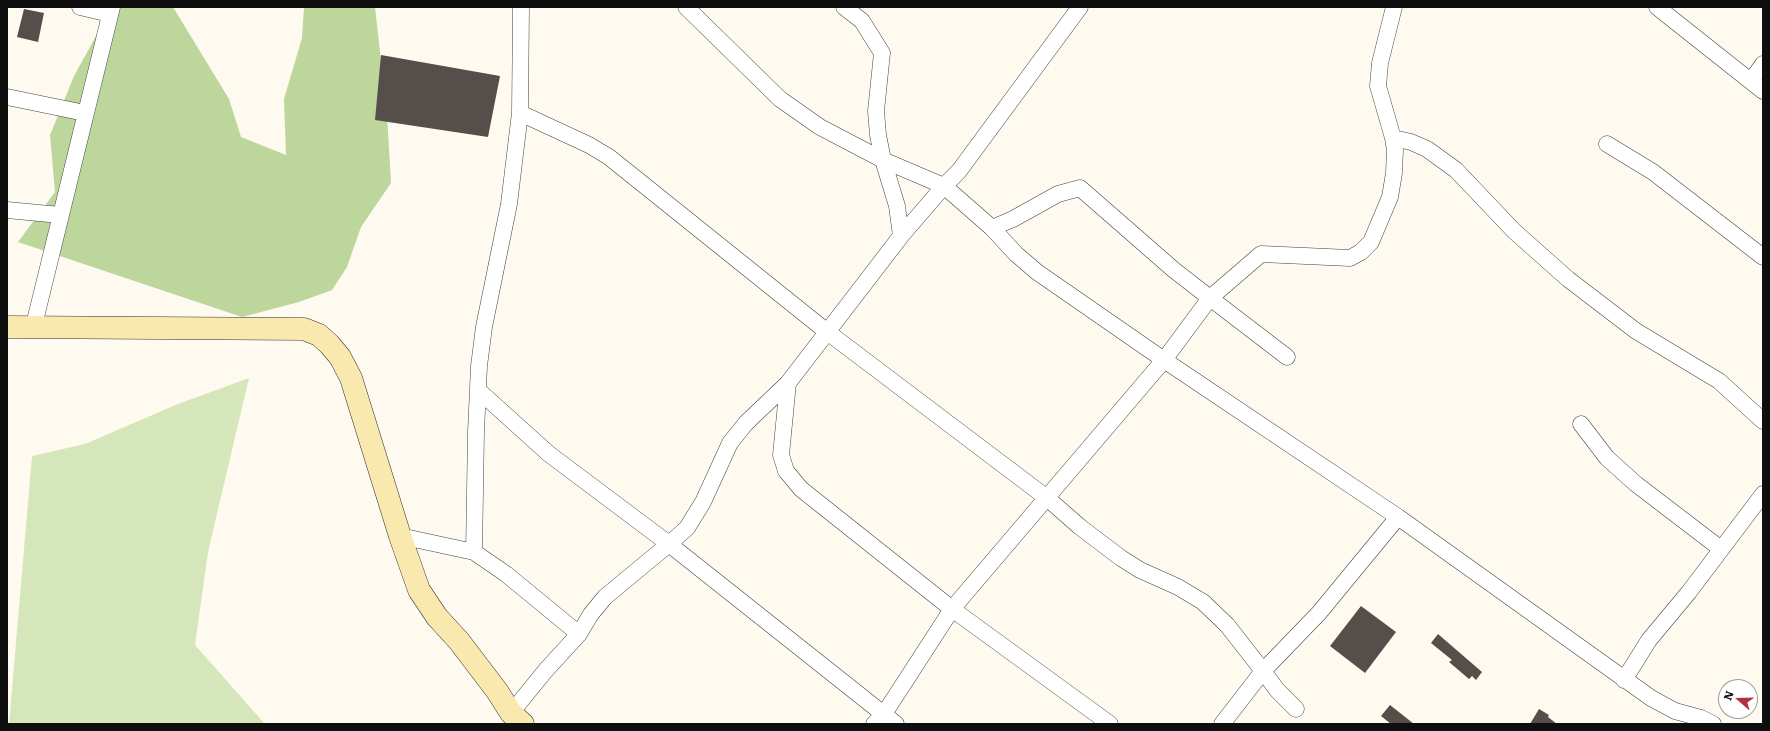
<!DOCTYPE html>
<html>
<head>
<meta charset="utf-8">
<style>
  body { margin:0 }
  #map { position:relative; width:1770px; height:731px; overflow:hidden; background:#fefaef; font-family:Literata,serif }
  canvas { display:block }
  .frame { position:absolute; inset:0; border:8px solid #0e0e0e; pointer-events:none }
  .north { position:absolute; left:1718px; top:679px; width:40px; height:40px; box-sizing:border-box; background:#fff; border:1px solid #9f9f9f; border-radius:50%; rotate:290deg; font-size:11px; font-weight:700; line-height:16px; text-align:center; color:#0e0e0e }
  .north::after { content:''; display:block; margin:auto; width:14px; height:18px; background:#b42f43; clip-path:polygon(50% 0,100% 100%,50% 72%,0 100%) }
</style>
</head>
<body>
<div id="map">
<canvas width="1770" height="731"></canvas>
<div class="frame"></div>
<div class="north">N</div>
</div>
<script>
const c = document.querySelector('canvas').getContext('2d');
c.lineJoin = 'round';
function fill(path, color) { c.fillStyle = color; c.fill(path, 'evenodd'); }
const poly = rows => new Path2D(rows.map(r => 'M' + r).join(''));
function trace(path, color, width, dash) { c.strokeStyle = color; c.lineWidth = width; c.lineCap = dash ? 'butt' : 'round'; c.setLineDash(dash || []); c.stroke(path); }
const green = poly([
  [249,378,208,552,195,645,265,724,9,724,32,456,85,444,178,404]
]);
const forest = poly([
  [112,7,173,7,229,99,241,137,286,155,284,99,302,38,304,7,375,7,387,115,391,183,361,227,347,267,332,290,299,302,242,317,18,242,55,192,50,135,74,76]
]);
const building = poly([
  [24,9,44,13,38,42,17,37],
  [381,55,500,76,488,137,375,120],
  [1361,606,1396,632,1365,673,1330,646],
  [1438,634,1482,672,1476,680,1472,676,1469,679,1449,662,1452,660,1431,643],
  [1390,705,1414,724,1391,724,1381,716],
  [1539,709,1549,715,1548,717,1557,724,1530,724]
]);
const street = poly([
  [80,7,110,14],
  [686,7,780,99,820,127,883,160,944,186,992,228,1016,254,1037,272,1164,360,1398,517,1651,698,1675,711,1701,718,1713,724],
  [844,7,862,21,882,53,876,111,878,135,883,160,897,206,901,236],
  [1657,7,1763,91],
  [1751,81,1763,64],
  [7,97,85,113],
  [520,113,589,145,609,157,826,331,1047,498,1080,527,1121,558,1140,570,1178,587,1203,602,1227,625,1263,671,1319,613,1398,517],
  [1393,138,1411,142,1427,149,1456,170,1514,231,1568,279,1636,331,1719,381,1763,421],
  [1607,144,1653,172,1763,257],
  [7,210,60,215],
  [992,228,1013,219,1058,194,1080,188,1174,270,1210,298,1261,254,1350,258,1361,252,1371,242,1390,197,1394,173,1395,150,1393,138,1378,86,1380,63,1394,7],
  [33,329,112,7],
  [788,383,781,455,786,471,801,489,952,609,1110,724],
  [478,390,549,454,669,544,605,597,591,614,579,634,546,670,511,713],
  [1581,424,1607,458,1636,484,1721,549],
  [400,536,474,552,506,574,579,634],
  [474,552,476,432,479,366,484,327,509,204,520,113,521,7],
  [1624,680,1649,640,1689,592,1763,494],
  [874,724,884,714,952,609,1164,360,1210,298,1287,357],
  [896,724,669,544,687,528,703,502,730,443,746,423,788,383,901,236,944,186,959,171,1080,7],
  [1222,724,1263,671,1277,690,1296,709]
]);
const secondary = poly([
  [7,327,304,329,319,335,329,344,340,357,351,378,400,536,419,590,437,617,459,641,497,691,511,713,523,724]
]);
fill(green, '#d6e6bb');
fill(forest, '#bcd69c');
fill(building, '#564e4b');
trace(street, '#414141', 17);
trace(secondary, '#303030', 23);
trace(street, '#fff', 16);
trace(secondary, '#f9e9af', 22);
</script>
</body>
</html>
